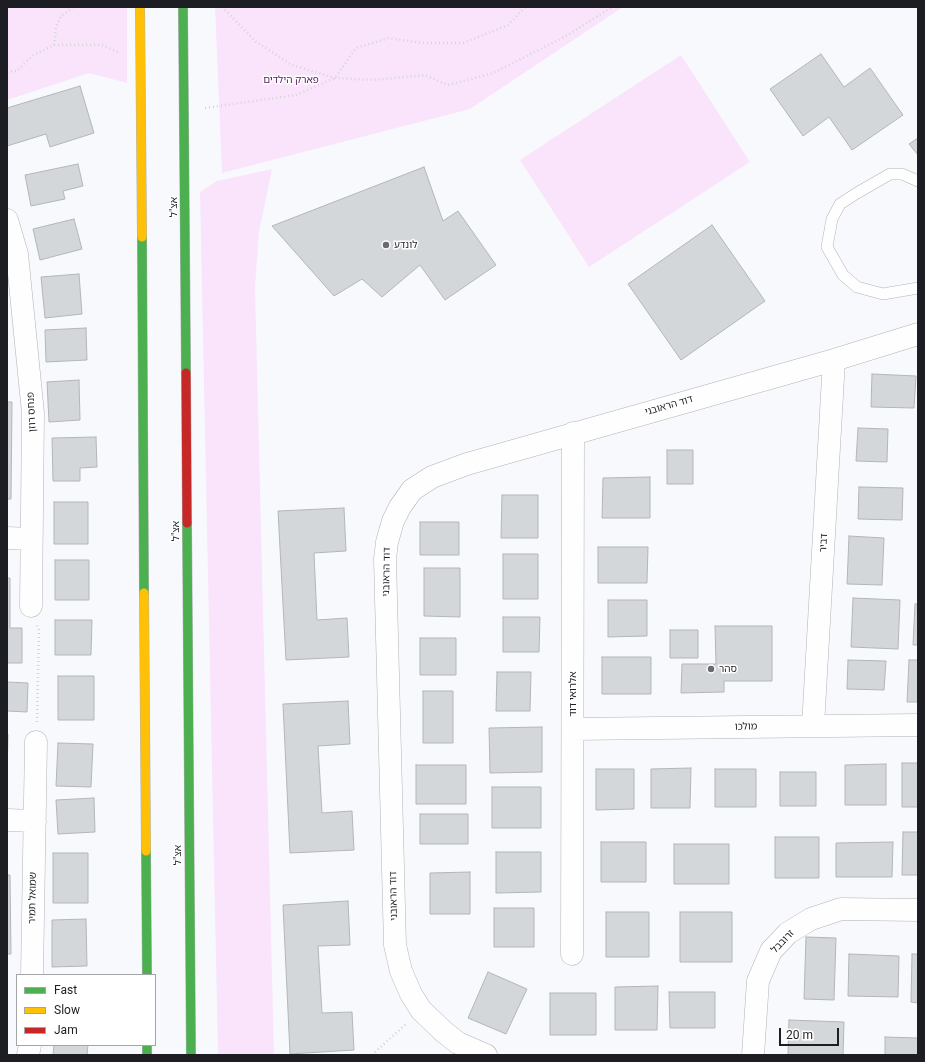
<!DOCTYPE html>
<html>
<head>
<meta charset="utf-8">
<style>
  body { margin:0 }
  #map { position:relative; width:925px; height:1062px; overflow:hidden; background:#f8f9fc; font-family:Roboto,sans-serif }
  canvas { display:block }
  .frame { position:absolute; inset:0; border:8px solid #1c1e23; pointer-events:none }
  .legend { position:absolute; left:16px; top:974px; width:140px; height:72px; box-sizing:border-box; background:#fff; border:1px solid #a4a5a7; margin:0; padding:5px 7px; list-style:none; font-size:12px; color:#1c1e23 }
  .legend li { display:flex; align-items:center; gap:8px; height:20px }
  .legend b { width:20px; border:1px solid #a4a5a7 }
  .scale { position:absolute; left:779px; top:1028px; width:60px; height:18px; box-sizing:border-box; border:2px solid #1c1e23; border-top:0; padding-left:5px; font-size:12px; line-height:14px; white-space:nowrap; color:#1c1e23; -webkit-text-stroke:3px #fff; paint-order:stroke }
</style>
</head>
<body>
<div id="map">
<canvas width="925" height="1062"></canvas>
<div class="frame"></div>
<ul class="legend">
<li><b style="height:5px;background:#4caf50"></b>Fast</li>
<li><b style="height:5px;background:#ffc107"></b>Slow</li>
<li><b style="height:5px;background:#c62828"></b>Jam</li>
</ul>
<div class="scale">20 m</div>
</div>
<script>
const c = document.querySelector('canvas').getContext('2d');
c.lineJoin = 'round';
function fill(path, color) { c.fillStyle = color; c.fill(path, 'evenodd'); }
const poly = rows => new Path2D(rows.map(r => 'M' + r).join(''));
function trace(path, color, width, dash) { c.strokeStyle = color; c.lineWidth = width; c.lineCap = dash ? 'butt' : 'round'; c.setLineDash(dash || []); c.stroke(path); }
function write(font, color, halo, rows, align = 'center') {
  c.font = font + ' Roboto,"Noto Sans Hebrew",sans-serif'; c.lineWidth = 3; c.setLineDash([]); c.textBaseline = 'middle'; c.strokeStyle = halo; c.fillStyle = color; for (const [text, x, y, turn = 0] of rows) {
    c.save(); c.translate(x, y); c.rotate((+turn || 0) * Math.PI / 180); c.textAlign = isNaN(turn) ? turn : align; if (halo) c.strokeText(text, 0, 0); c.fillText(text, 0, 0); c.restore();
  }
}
const green = poly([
  [7,7,127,7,127,83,89,73,7,100],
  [215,7,623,7,470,109,222,173],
  [681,55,750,162,589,267,520,160],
  [272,169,259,232,255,287,274,1055,218,1055,200,192,217,181]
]);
const building = poly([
  [821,54,844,87,870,68,903,115,852,150,829,117,803,136,770,89,821,54],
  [80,86,94,133,50,147,46,134,7,146,7,108,80,86],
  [918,138,918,155,909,144,918,138],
  [78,164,83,186,63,191,65,199,31,206,25,175,78,164],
  [424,167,443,221,458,211,496,265,445,300,420,265,382,297,362,279,334,296,272,226,424,167],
  [74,219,82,249,40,260,33,229,74,219],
  [712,225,765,301,681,360,628,284,712,225],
  [79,274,82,314,45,318,41,277,79,274],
  [86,328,87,360,46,362,45,330,86,328],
  [872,374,916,376,914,408,871,407,872,374],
  [79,380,80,420,49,422,47,382,79,380],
  [7,402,12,402,11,499,7,499,7,402],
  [858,428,888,429,887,462,856,461,858,428],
  [96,437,97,467,80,468,80,481,53,481,52,438,96,437],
  [667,450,693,450,693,484,667,484,667,450],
  [650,477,650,518,602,518,603,478,650,477],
  [859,487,903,488,902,520,858,519,859,487],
  [502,495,538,495,538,538,501,538,502,495],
  [54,502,88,502,88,544,54,544,54,502],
  [344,508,346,551,314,553,317,620,347,618,349,657,286,660,278,511,344,508],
  [420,522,459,522,459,555,420,555,420,522],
  [849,536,884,538,882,585,847,584,849,536],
  [598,547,648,547,647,583,598,583,598,547],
  [503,554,538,554,538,599,503,599,503,554],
  [55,560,89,560,89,600,55,600,55,560],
  [424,568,460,568,460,617,424,616,424,568],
  [7,578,10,578,10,628,22,628,22,663,7,663,7,578],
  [853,598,900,600,898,649,851,647,853,598],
  [608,600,647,600,647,636,608,637,608,600],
  [915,604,918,604,918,645,913,645,915,604],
  [503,617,540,617,539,652,503,652,503,617],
  [55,620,92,620,91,655,55,655,55,620],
  [715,626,772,626,772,681,724,681,724,692,681,693,682,664,716,664,715,626],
  [670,630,698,630,698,658,670,658,670,630],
  [420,638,456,638,456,675,420,675,420,638],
  [602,657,651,657,651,694,602,694,602,657],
  [848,660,886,661,884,690,847,689,848,660],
  [909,660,918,660,918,702,907,702,909,660],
  [497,672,531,672,530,711,496,711,497,672],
  [58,676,94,676,94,720,58,720,58,676],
  [7,682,28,683,27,712,7,711,7,713,7,682],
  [423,691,453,691,453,743,423,743,423,691],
  [348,701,350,744,318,746,322,813,352,811,354,850,290,853,283,704,348,701],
  [542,727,542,772,490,773,489,728,542,727],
  [7,734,8,734,7,779,7,734],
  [58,743,93,744,91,787,56,786,58,743],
  [902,763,918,763,918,807,902,807,902,763],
  [886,764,886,805,845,805,845,765,886,764],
  [416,765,466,765,466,804,416,804,416,765],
  [691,768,690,808,651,808,651,769,691,768],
  [596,769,634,769,634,809,596,810,596,769],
  [715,769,756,769,756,807,715,807,715,769],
  [780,772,816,772,816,806,780,806,780,772],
  [492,787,541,787,541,828,492,828,492,787],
  [94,798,95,832,58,834,56,800,94,798],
  [420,814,468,814,468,844,420,844,420,814],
  [903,832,918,832,918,875,902,875,903,832],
  [775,837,819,837,819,878,775,878,775,837],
  [601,842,646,842,646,882,601,882,601,842],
  [893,842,892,877,836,877,836,843,893,842],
  [674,844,729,844,729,884,674,884,674,844],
  [496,852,541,852,541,892,496,893,496,852],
  [53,853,88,853,88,903,53,903,53,853],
  [470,872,470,914,430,914,430,873,470,872],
  [7,875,10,875,11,954,7,954,7,875],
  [348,901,350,945,318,946,322,1013,352,1012,354,1050,290,1054,283,905,348,901],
  [494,908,534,908,534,947,494,947,494,908],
  [606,912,649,912,649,957,606,957,606,912],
  [680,912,732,912,732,962,680,962,680,912],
  [86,919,87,966,52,967,52,920,86,919],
  [806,937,836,938,834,1000,804,999,806,937],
  [849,954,899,956,898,997,848,996,849,954],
  [912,954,918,954,918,1003,911,1002,912,954],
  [488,972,527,989,506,1034,468,1018,488,972],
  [658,986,657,1030,615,1030,615,987,658,986],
  [669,992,715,992,715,1028,670,1028,669,992],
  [550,993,596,993,596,1035,550,1035,550,993],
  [789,1020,844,1022,843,1055,788,1055,789,1020],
  [885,1037,918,1038,918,1055,885,1055,885,1037],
  [54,1045,88,1045,87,1055,53,1055,54,1045]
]);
const path = poly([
  [222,7,255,41,292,65,335,78,374,80,425,75,448,85,493,73,566,36,612,7],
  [54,45,56,27,61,16,73,7],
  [7,72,17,71,32,56,54,45,102,45,120,53],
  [205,108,296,95,335,78,356,48,389,38,423,43,463,43,508,25,525,7],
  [37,722,39,630,37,625],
  [372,1055,406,1024]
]);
const lane = poly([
  [918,181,902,174,890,174,857,193,840,204,832,219,827,247,843,275,857,287,883,294,918,288]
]);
const street = poly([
  [7,220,17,254,33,413,31,606],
  [7,538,31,539],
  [813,726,834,360],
  [573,729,918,725],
  [7,820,35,821],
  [572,954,573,433],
  [32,975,36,742],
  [28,1055,30,1045],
  [486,1055,458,1043,444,1032,421,1010,411,994,401,971,395,945,385,559,387,542,393,521,400,507,412,490,432,477,467,464,834,360,918,334],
  [753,1055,758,981,771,951,788,933,811,919,841,909,918,910]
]);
const fast = poly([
  [183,7,186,373],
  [142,237,144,593],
  [187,523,191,1055],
  [146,851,147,975],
  [147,1045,147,1055]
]);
const slow = poly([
  [140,7,142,237],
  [144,593,146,851]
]);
const jam = poly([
  [186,373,187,523]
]);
const markers = [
  [386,245,4,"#696b6f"],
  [711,669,4,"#696b6f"]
];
const parkNames = [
  ["פארק הילדים",291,80]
];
const streetNames = [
  ["אצ\"ל",174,207,-90],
  ["דוד הראובני",669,406,-16],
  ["פנחס רוזן",32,412,-93],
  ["אצ\"ל",176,531,-90],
  ["דביר",824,543,-87],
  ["דוד הראובני",387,572,-89],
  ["אלרואי דוד",573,694,-90],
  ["מולכו",746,727,-1],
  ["אצ\"ל",178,855,-90],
  ["דוד הראובני",394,896,-91],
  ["שמואל תמיר",33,898,-89],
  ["זרובבל",783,942,-46]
];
const poiNames = [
  ["לונדע",394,245],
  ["סהר",719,669]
];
fill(green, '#f9e4fc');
fill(building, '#d4d7da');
trace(building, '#b3b6b9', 1);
trace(lane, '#b1b3b6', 12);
trace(street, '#b1b3b6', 23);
trace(fast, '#b1b3b6', 10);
trace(slow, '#b1b3b6', 10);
trace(jam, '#b1b3b6', 10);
trace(path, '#d4d4d6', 2.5, [1, 3]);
trace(lane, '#fefeff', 11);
trace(street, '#fefeff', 22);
trace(fast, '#4caf50', 9);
trace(slow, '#ffc107', 9);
trace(jam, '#c62828', 9);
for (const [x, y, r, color] of markers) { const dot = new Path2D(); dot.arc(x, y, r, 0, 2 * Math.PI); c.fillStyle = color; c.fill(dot); trace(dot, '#fff', 1.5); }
write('10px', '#56145e', '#fff', parkNames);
write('10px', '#1c1e23', '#fff', streetNames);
write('10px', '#1c1e23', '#fff', poiNames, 'left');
</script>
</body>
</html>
